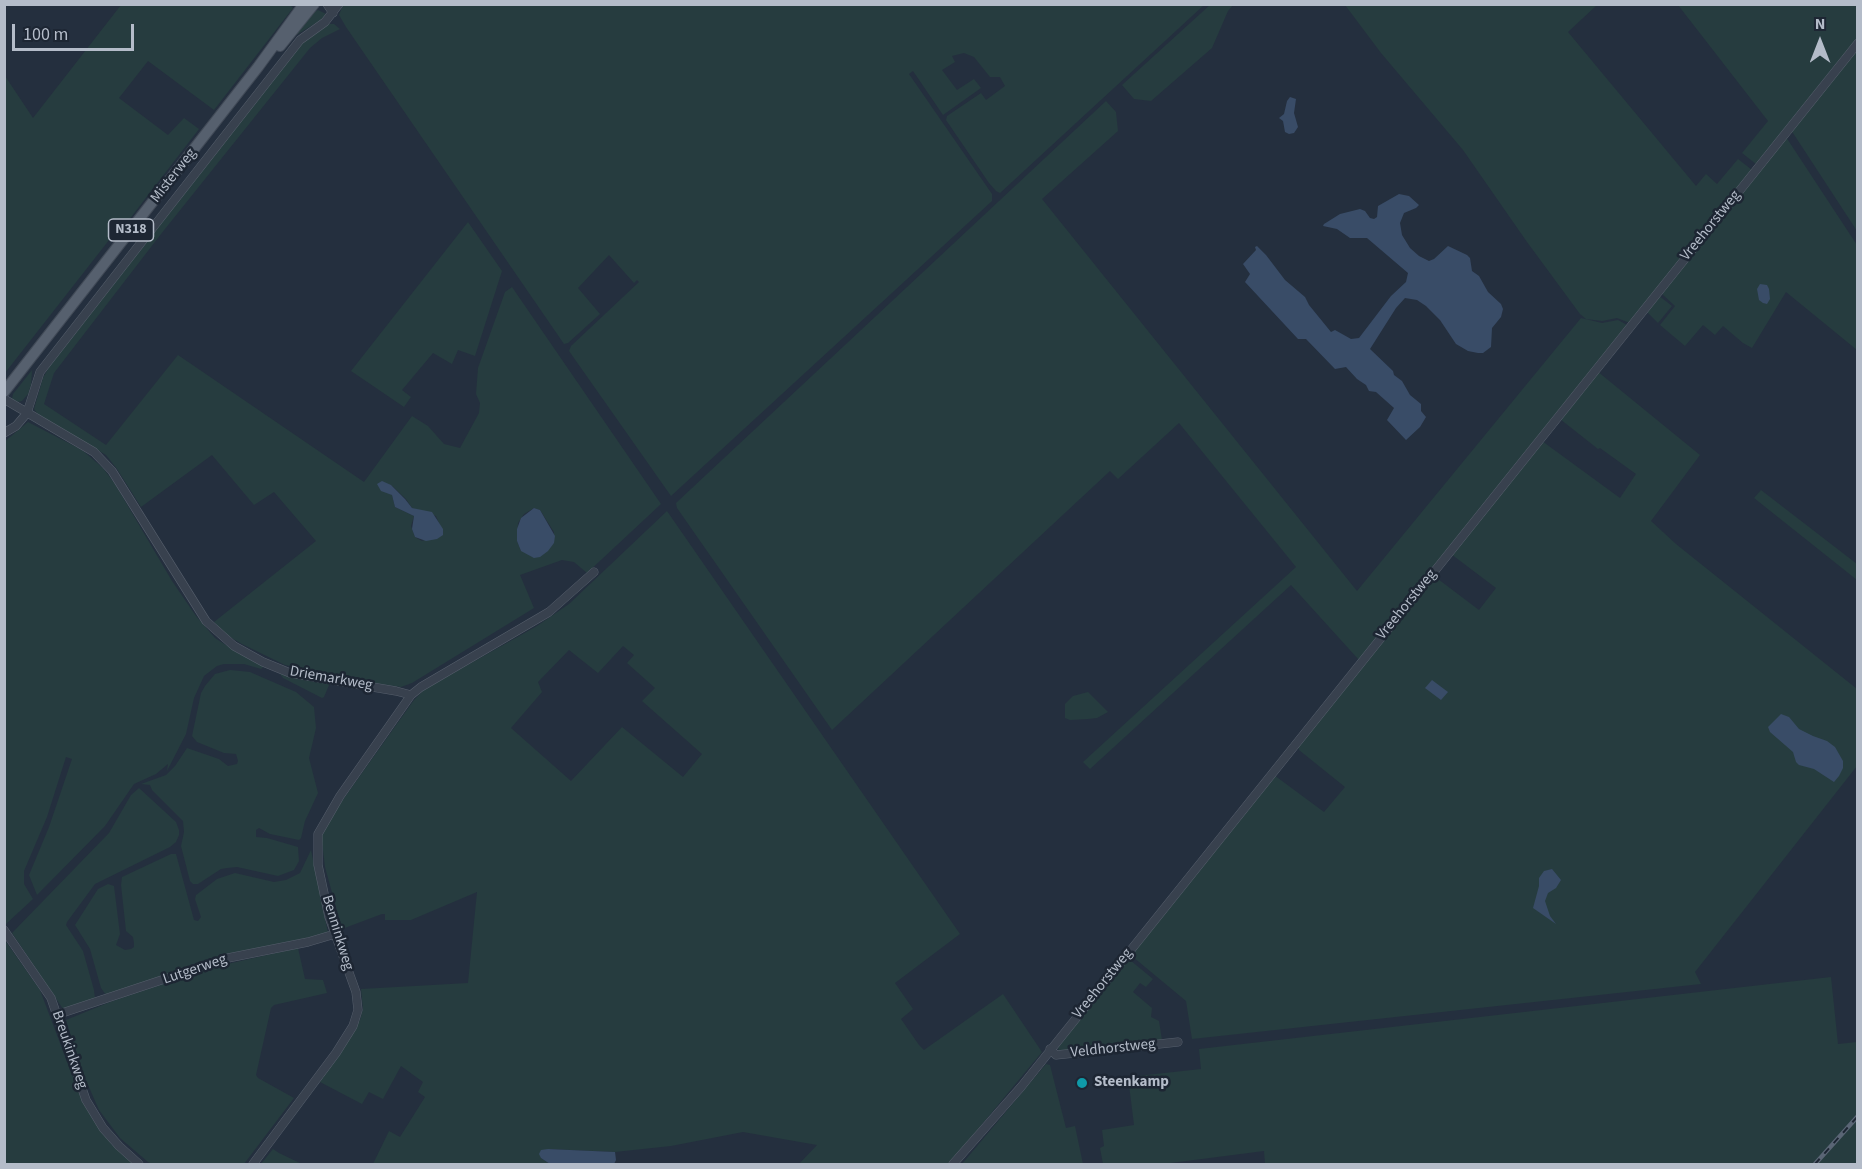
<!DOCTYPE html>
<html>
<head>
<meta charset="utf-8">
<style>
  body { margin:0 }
  #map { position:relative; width:1862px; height:1169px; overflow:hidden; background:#242f3e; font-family:"Source Sans 3",sans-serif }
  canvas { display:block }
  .frame { position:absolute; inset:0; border:6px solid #b4bcc9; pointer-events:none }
  .north { position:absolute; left:1790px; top:12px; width:60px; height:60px; -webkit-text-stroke:4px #1d2633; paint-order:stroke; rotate:0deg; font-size:16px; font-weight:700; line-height:24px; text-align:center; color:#b4bcc9 }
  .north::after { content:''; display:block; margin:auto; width:21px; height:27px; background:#b4bcc9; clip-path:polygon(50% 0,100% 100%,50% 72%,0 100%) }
  .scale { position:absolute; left:12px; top:24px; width:122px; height:27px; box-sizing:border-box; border:3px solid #b4bcc9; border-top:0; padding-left:8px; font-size:18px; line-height:21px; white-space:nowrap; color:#b4bcc9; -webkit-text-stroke:4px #1d2633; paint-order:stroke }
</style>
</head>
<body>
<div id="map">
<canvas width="1862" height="1169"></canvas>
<div class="frame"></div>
<div class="north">N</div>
<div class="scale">100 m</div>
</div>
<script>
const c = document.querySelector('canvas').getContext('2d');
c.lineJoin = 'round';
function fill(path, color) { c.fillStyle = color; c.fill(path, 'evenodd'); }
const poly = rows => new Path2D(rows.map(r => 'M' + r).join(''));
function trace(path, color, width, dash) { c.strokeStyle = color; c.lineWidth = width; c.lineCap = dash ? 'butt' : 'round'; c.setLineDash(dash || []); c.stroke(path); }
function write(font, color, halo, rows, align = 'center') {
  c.font = font + ' "Source Sans 3",sans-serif'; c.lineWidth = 5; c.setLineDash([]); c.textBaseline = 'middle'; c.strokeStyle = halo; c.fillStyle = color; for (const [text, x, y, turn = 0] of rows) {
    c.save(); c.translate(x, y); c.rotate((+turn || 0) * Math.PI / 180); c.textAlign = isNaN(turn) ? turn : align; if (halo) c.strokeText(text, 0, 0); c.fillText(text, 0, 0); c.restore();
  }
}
const green = poly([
  [289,4,293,8,214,110,148,61,119,98,168,135,184,118,199,129,125,225,113,235,5,373,5,76,33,118,121,5],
  [1211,4,1233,5,1228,11,1212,48,1151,101,1134,99,1122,85],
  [343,5,343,4,1204,5,1000,193,996,191,989,183,946,120,947,116,981,93,986,100,1005,86,1000,77,990,77,974,57,964,53,952,56,955,62,942,70,957,90,974,79,981,88,943,115,913,71,909,74,992,194,992,201,671,496,569,351,571,346,639,282,637,280,634,283,609,255,578,288,600,314,568,343,564,344,346,27,339,15],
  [1345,5,1597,5,1568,32,1696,186,1706,174,1717,184,1738,159,1752,170,1630,323,1617,318,1602,321,1586,319,1580,314,1527,242,1463,150,1381,53],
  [1678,5,1857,5,1857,38,1756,164,1742,153,1768,121],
  [318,10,326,14,324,18,290,39,311,14],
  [328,24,334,24,340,29,322,38,310,48,161,234,54,373,44,404,106,445,178,355,364,482,412,416,428,426,444,444,460,448,479,413,480,403,476,394,478,368,505,292,512,287,661,504,587,573,574,562,562,560,520,575,534,608,412,683,401,687,355,680,285,665,242,644,228,636,214,622,316,541,274,492,254,505,212,455,141,507,117,469,106,455,39,416,34,409,43,378,49,367,301,44],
  [391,485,406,499,412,508,436,516,443,533,422,541,415,537,411,526,414,516,395,507,392,495,389,492],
  [534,508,540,510,554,532,554,543,521,551,517,541,518,523,524,514],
  [1857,48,1857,231,1791,130],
  [1106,101,1116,112,1118,131,1042,199,1357,591,1581,318,1602,323,1618,320,1627,325,1359,660,1291,585,1090,769,1083,762,1296,567,1179,423,1118,479,1110,471,832,730,677,508,676,503],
  [1786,137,1857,245,1857,350,1786,292,1752,348,1743,343,1723,326,1715,335,1703,325,1685,346,1660,325,1675,306,1661,293],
  [468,222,502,271,475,356,458,350,452,364,433,353,402,390,411,397,404,407,351,371],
  [1658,295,1672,306,1658,323,1646,311],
  [32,370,31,385,28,394,22,401,17,402,12,399,13,394],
  [1597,371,1700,455,1651,521,1676,544,1857,689,1857,766,1695,972,1701,984,1192,1039,1186,1001,1133,957,1131,953,1274,775,1324,812,1345,787,1299,750,1298,746,1434,576,1479,610,1496,588,1451,554,1542,441,1620,498,1636,474,1600,448,1598,449,1560,419],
  [28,422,82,450,103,468,115,484,172,581,196,616,215,638,240,654,262,664,263,667,261,669,244,664,224,664,217,666,204,676,194,698,186,734,167,771,168,764,156,774,134,784,105,826,37,895,29,875,49,827,72,759,66,757,47,817,24,871,24,884,33,899,6,924,4,922,4,442],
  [1761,490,1857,564,1857,580,1754,498],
  [667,511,960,934,895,983,913,1009,901,1019,919,1045,924,1050,1003,994,1042,1052,949,1164,799,1164,817,1145,743,1132,671,1146,615,1152,548,1149,541,1158,550,1164,373,1164,389,1131,400,1137,425,1097,418,1092,423,1082,401,1066,383,1099,369,1092,362,1104,320,1082,360,1020,363,1009,361,989,468,983,477,892,411,920,385,920,385,914,382,914,342,929,325,867,322,842,322,831,325,825,414,700,425,689,537,626,569,604],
  [623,646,634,655,627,663,655,688,642,701,702,754,683,777,622,727,571,781,511,728,542,692,538,682,569,650,598,673],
  [230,670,250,672,296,692,314,707,316,728,309,758,318,793,305,821,301,838,299,840,270,834,259,828,256,830,256,837,267,838,298,847,299,861,294,870,278,876,237,867,227,868,221,869,198,884,193,884,190,881,181,846,184,832,183,821,152,790,150,785,141,784,166,775,175,766,187,748,219,759,228,766,237,764,238,761,236,754,224,753,197,742,192,736,201,693,205,686,215,674],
  [280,674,282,674,330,683,324,697,322,698,283,678],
  [1088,692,1108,712,1097,718,1088,719,1070,720,1065,718,1065,704,1073,696],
  [139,788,176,822,179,830,179,835,176,842,170,847,95,884,67,922,66,925,83,951,94,990,95,999,63,1009,12,933,109,833,131,795],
  [311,850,328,933,243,952,106,995,101,988,90,949,75,925,98,889,108,884,114,886,120,934,116,945,125,950,131,949,134,947,134,943,133,937,126,931,121,885,122,877,171,854,176,854,194,920,198,921,201,917,195,899,196,895,217,879,235,873,274,882,286,880,300,873],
  [4,939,40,990,78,1091,88,1111,111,1144,134,1164,5,1164],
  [298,948,305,979,323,980,327,993,274,1005,271,1008,256,1075,258,1078,294,1098,244,1164,152,1164,148,1162,120,1138,99,1110,81,1069,66,1020,110,1002,214,967],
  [1126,959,1130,960,1153,979,1146,987,1140,983,1133,992,1152,1008,1151,1017,1159,1021,1162,1040,1160,1042,1059,1051,1058,1047],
  [1831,977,1838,1044,1857,1042,1857,1164,1265,1164,1264,1151,1163,1164,1103,1164,1100,1148,1104,1146,1102,1130,1134,1125,1128,1077,1201,1069,1199,1049],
  [1046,1064,1050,1065,1066,1128,1075,1126,1083,1164,962,1164],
  [273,1149,279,1153,302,1164,261,1164]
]);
const water = poly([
  [1290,97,1296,99,1294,113,1298,127,1294,133,1289,134,1285,132,1283,121,1279,118,1284,114,1287,101],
  [1399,194,1409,196,1419,205,1416,208,1404,213,1400,223,1402,235,1410,248,1419,256,1429,261,1434,259,1448,246,1467,255,1470,258,1472,271,1479,276,1488,292,1501,304,1503,309,1501,317,1492,328,1491,347,1483,353,1478,353,1468,351,1456,344,1440,320,1426,306,1417,300,1405,298,1396,308,1370,349,1393,371,1394,375,1402,381,1410,395,1421,404,1421,411,1426,417,1420,427,1406,440,1387,420,1394,408,1376,392,1369,391,1366,385,1357,379,1346,367,1335,369,1306,339,1298,339,1245,282,1250,274,1243,264,1256,250,1255,247,1257,246,1266,255,1285,280,1305,297,1309,305,1331,332,1335,330,1351,339,1359,338,1391,296,1406,282,1408,273,1367,238,1350,238,1337,229,1323,226,1324,224,1340,214,1360,209,1365,211,1370,218,1374,219,1377,217,1378,206],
  [1760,284,1767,285,1769,289,1770,299,1767,304,1763,303,1759,300,1757,289],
  [382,481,391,485,405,499,412,508,432,512,443,529,443,535,437,539,426,541,415,537,412,529,414,516,395,507,392,495,381,491,377,484],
  [534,508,540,510,555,536,554,543,548,551,540,557,534,558,521,551,517,541,517,529,521,518],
  [1432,680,1448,692,1441,700,1425,688],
  [1781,714,1789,717,1799,729,1813,736,1827,741,1835,747,1843,761,1843,768,1839,776,1834,782,1814,769,1799,765,1796,762,1793,752,1770,732,1768,727],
  [1552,869,1561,880,1556,888,1548,893,1545,901,1550,916,1556,924,1533,908,1539,886,1539,878,1544,871],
  [548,1149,615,1152,616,1160,614,1164,550,1164,541,1158,539,1154,541,1150]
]);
const minor = poly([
  [327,4,333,13],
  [4,399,94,452,112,471,206,621,234,646,263,662,290,673,396,691,411,695],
  [4,433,16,426,27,413,40,372,165,212,300,40,325,22,339,4],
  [4,930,51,998,86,1100,103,1128,119,1146,139,1164],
  [56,1015,228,958,308,942,335,934],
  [1050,1049,1056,1055,1178,1042],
  [253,1164,336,1053,353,1026,358,1010,356,992,329,917,318,865,318,834,340,796,411,695,421,687,549,612,594,572],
  [953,1164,1021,1087,1858,43]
]);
const major = poly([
  [280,46,314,4],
  [4,392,258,67,304,4]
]);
const rail = poly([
  [1815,1164,1858,1116]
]);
const markers = [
  [1082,1083,6,"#0f9aa8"]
];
const shields = [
  [131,230,45]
];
const shieldNames = [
  ["N318",131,230]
];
const streetNames = [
  ["Misterweg",174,176,-52],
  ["Vreehorstweg",1711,226,-51],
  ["Vreehorstweg",1407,605,-51],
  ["Driemarkweg",331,679,10],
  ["Benninkweg",337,933,73],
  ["Lutgerweg",195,970,-19],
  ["Vreehorstweg",1103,984,-51],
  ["Veldhorstweg",1113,1049,-6],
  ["Breukinkweg",69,1050,71]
];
const poiNames = [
  ["Steenkamp",1094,1083]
];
fill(green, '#263c3f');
fill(water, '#394c67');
trace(minor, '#565f6c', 9);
trace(major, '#414a57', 12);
trace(minor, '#38414e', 8);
trace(major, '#56606e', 10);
trace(rail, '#5a6575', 4.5);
trace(rail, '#1d2633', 2, [7]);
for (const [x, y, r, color] of markers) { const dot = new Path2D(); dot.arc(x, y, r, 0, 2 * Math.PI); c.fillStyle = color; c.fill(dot); trace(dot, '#1d2633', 2); }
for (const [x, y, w] of shields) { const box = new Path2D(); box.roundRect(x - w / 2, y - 11, w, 22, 4.5); c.fillStyle = '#1d2633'; c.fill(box); trace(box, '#b4bcc9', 1.5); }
write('bold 14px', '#b4bcc9', null, shieldNames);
write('15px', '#b4bcc9', '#1d2633', streetNames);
write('bold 15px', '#b4bcc9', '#1d2633', poiNames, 'left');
</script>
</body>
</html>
